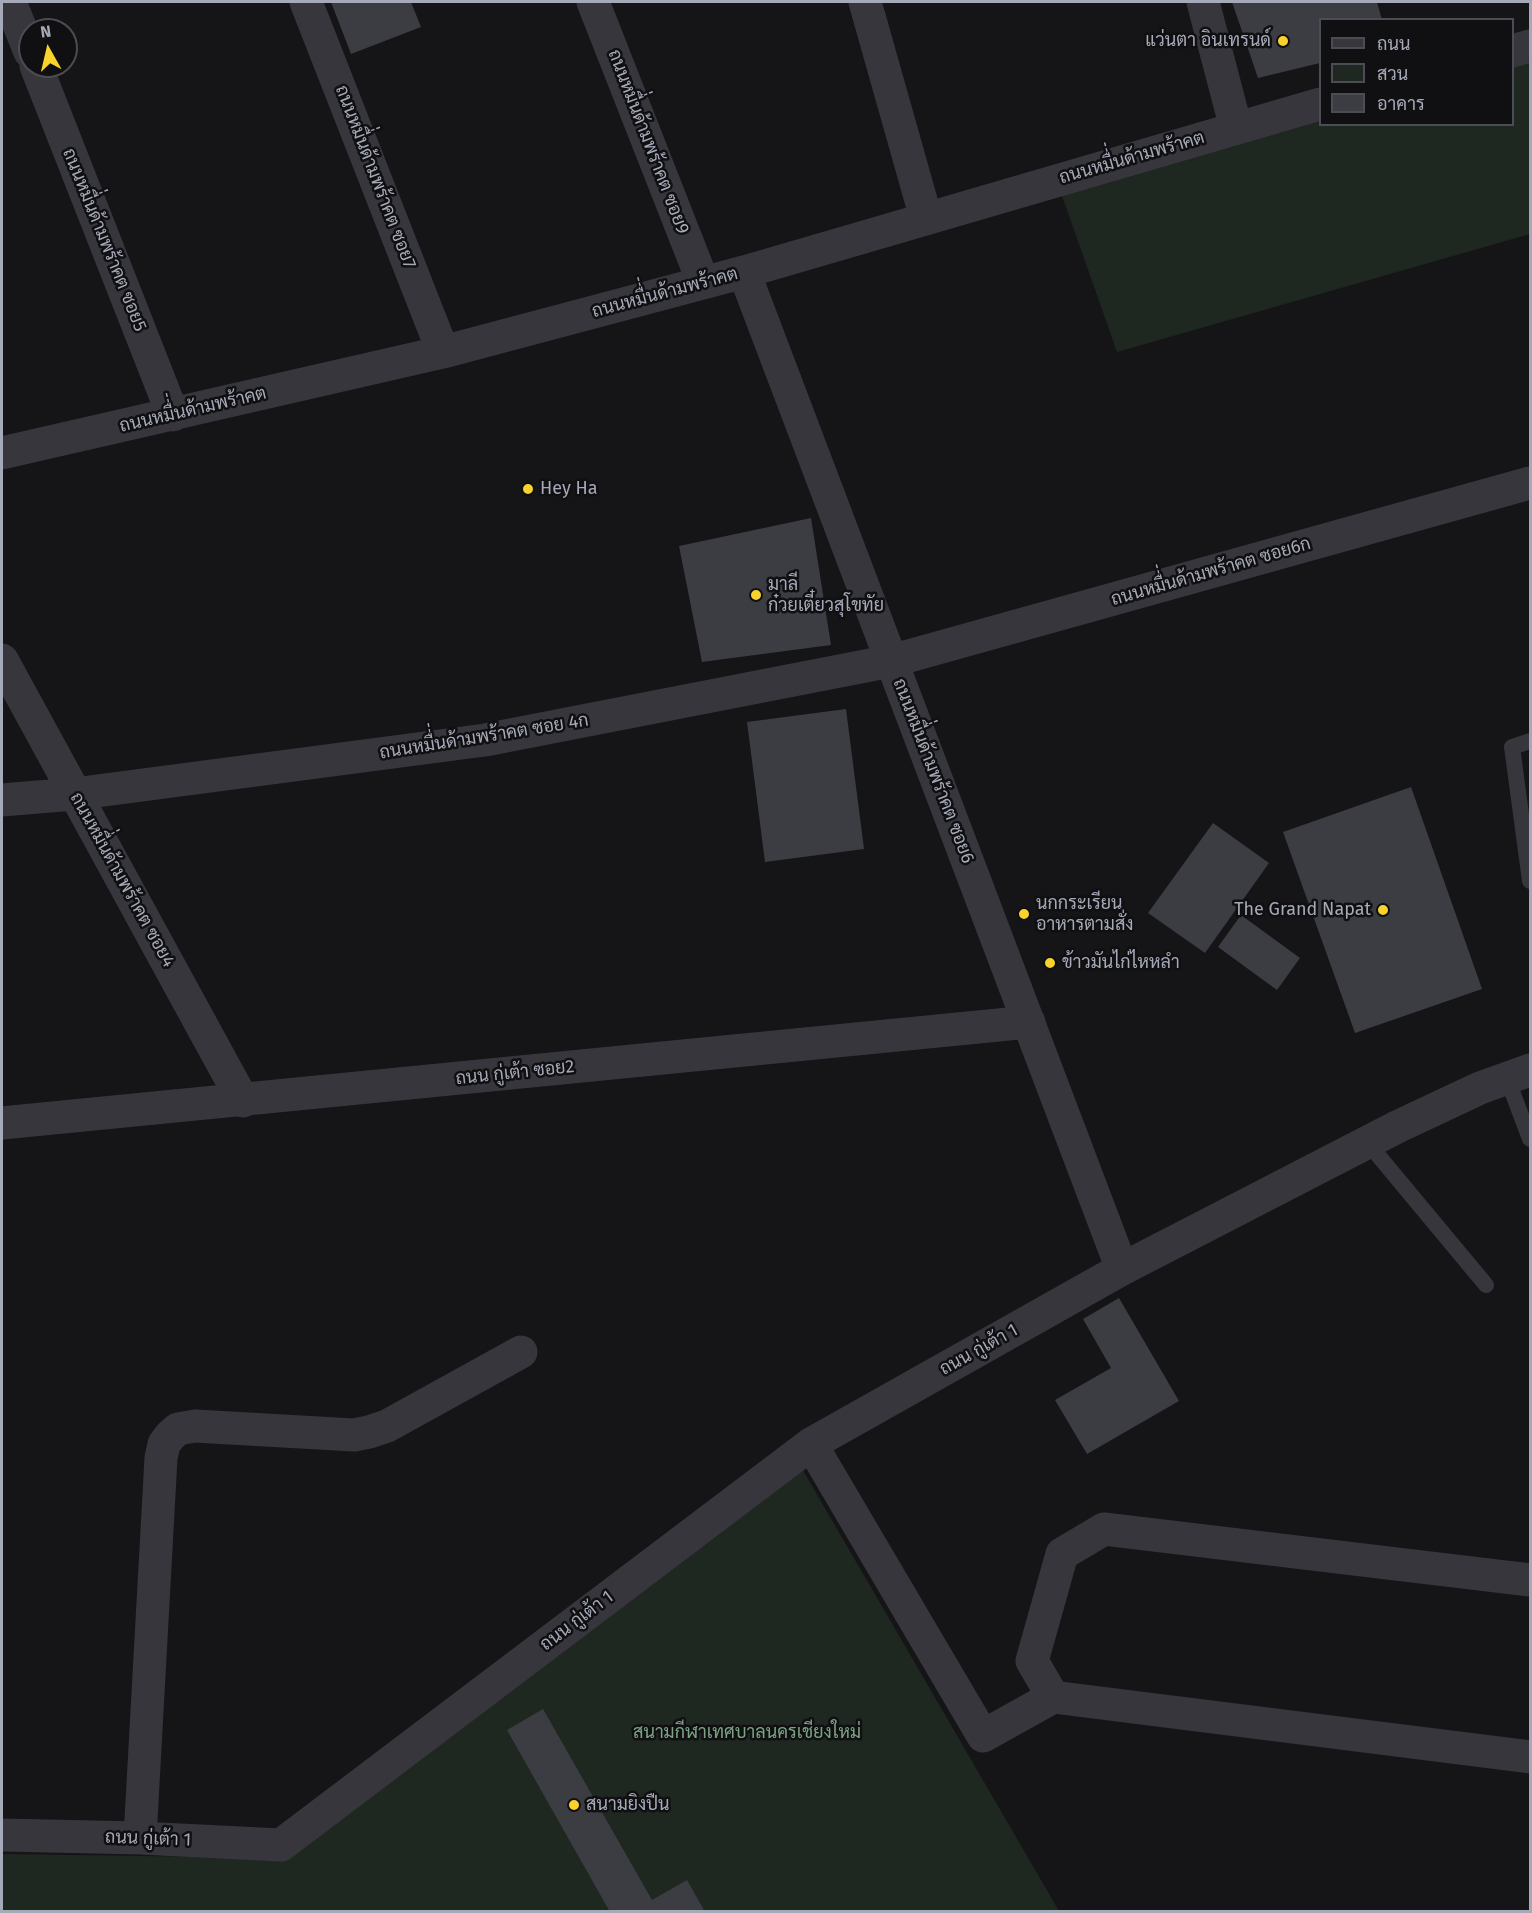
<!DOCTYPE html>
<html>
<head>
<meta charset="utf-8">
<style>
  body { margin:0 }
  #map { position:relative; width:1532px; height:1913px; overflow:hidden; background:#151517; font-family:"Fira Sans",Sarabun,sans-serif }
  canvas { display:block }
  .frame { position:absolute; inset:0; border:3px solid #a6a9b8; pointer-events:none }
  .legend { position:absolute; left:1319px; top:18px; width:195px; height:108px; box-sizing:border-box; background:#101012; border:2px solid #4c4d54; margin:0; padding:8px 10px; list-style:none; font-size:18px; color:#a6a9b8 }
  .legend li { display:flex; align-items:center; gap:12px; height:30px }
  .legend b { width:30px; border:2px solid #4c4d54 }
  .north { position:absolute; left:18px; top:18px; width:60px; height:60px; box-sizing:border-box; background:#101012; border:2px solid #4c4d54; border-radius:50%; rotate:352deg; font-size:16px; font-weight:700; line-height:24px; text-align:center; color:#a6a9b8 }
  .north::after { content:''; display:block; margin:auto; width:21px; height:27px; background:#f9d22b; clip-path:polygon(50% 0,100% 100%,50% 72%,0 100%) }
</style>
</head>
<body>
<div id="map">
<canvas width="1532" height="1913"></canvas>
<div class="frame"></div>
<ul class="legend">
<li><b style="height:8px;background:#36363c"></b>ถนน</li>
<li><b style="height:16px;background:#1f2721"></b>สวน</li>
<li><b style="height:16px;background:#3c3d42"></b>อาคาร</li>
</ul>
<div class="north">N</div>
</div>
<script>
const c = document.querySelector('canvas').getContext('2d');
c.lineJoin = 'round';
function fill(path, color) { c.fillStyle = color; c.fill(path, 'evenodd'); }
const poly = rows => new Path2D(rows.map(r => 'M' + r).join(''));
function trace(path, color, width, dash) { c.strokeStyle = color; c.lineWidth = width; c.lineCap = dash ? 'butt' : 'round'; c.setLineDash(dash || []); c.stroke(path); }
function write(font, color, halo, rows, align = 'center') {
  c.font = font + ' "Fira Sans",Sarabun,sans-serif'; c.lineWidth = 5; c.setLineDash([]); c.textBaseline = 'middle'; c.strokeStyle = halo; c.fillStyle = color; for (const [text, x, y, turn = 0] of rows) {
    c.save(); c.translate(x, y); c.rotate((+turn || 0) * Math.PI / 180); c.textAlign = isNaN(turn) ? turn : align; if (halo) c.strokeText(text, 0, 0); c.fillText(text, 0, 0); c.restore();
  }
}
const green = poly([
  [1530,62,1530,234,1117,352,1060,190,1320,119,1320,124,1512,124,1513,67],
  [801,1467,1059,1911,2,1912,2,1854,283,1858]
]);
const building = poly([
  [331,2,411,2,421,27,351,54],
  [1232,2,1377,2,1382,20,1320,20,1320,63,1258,78],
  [811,518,831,645,702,662,679,546],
  [846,709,864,849,765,862,747,722],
  [1411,787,1482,989,1355,1033,1283,832],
  [1213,823,1269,863,1205,953,1148,913],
  [1241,915,1300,958,1277,990,1218,947],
  [1119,1298,1179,1401,1087,1454,1055,1400,1111,1368,1083,1319],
  [543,1709,652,1900,687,1880,705,1912,610,1912,507,1730]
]);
const service = poly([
  [1530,741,1512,747,1530,881],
  [1507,1078,1530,1139],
  [1367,1142,1486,1285]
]);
const minor = poly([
  [10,2,30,52],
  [306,2,443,352],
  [593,2,703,282],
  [865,2,926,218],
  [1203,2,1236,128],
  [36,66,173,415],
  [744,272,1122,1269],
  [2,660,243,1101],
  [2,800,74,794,485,740,891,661,1530,483],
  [2,1123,1029,1022],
  [811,1444,983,1736,1053,1697],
  [1530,1580,1104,1529,1062,1554,1032,1661,1053,1697,1530,1757],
  [2,1835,140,1838,281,1845,811,1444,1122,1269,1397,1127,1480,1088,1530,1070],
  [140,1838,161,1458,164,1444,170,1436,178,1429,195,1426,354,1435,369,1432,387,1426,521,1352]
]);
const tertiary = poly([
  [1512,51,1530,46],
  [2,453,443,352,744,272,1320,104]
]);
const markers = [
  [1283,41,6,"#f9d22b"],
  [528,489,6,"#f9d22b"],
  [756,595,6,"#f9d22b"],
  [1383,910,6,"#f9d22b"],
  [1024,914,6,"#f9d22b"],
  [1050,963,6,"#f9d22b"],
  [574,1805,6,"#f9d22b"]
];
const poiNames = [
  ["แว่นตา อินเทรนด์",1271,41,"right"],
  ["Hey Ha",540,489],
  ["มาลี",768,585],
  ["ก๋วยเตี๋ยวสุโขทัย",768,606],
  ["นกกระเรียน",1036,904],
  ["อาหารตามสั่ง",1036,925],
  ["The Grand Napat",1371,910,"right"],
  ["ข้าวมันไก่ไหหลำ",1062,963],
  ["สนามยิงปืน",586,1805]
];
const streetNames = [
  ["ถนนหมื่่นด้ามพร้าคต ซอย9",648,142,69],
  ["ถนนหมื่่นด้ามพร้าคต",1132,158,-16],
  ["ถนนหมื่่นด้ามพร้าคต ซอย7",375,177,69],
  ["ถนนหมื่่นด้ามพร้าคต ซอย5",104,240,68],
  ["ถนนหมื่่นด้ามพร้าคต",665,293,-15],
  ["ถนนหมื่่นด้ามพร้าคต",193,410,-13],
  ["ถนนหมื่่นด้ามพร้าคต ซอย6ก",1211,572,-16],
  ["ถนนหมื่่นด้ามพร้าคต ซอย 4ก",484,737,-9],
  ["ถนนหมื่่นด้ามพร้าคต ซอย6",933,771,69],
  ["ถนนหมื่่นด้ามพร้าคต ซอย4",122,880,61],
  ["ถนน กู่เต้า ซอย2",515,1073,-6],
  ["ถนน กู่เต้า 1",979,1350,-29],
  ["ถนน กู่เต้า 1",577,1621,-37],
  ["ถนน กู่เต้า 1",148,1839,2]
];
const parkNames = [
  ["สนามกีฬาเทศบาลนครเชียงใหม่",747,1733]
];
fill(green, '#1f2721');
fill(building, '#3c3d42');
trace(service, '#36363c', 16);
trace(minor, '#36363c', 33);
trace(tertiary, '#36363c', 33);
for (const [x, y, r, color] of markers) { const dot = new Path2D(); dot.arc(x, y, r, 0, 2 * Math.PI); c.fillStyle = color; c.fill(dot); trace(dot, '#101012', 2); }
write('18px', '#a6a9b8', '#101012', poiNames, 'left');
write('18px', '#a6a9b8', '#101012', streetNames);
write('18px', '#7ca385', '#101012', parkNames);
</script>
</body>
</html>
